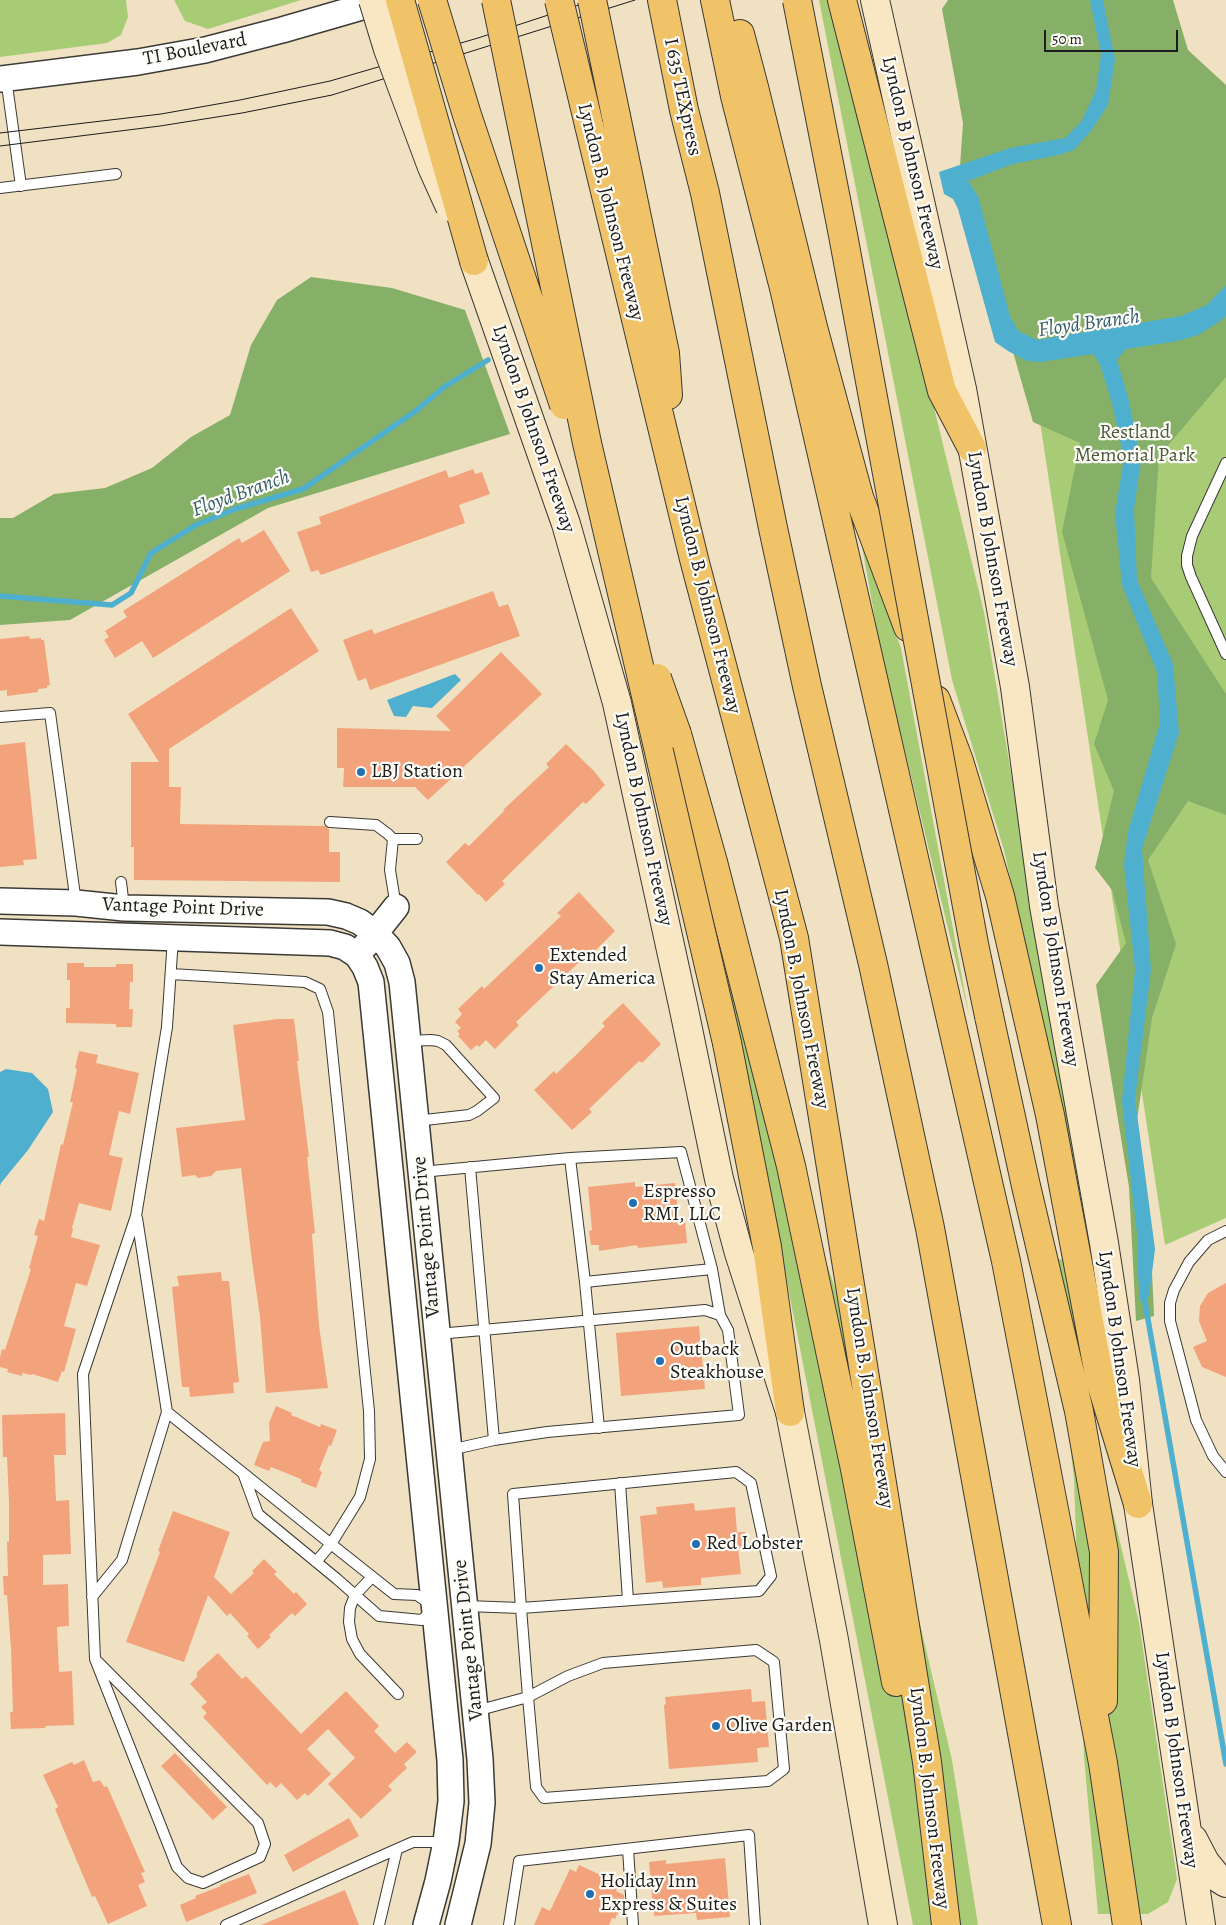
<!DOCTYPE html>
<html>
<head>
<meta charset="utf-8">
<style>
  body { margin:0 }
  #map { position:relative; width:1226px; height:1925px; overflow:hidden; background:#f0e1c3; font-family:Alegreya,serif }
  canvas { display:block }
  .scale { position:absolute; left:1044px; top:30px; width:134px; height:22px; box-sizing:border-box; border:2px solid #1c1c1c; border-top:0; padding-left:6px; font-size:15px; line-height:18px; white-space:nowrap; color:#1c1c1c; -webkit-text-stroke:4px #fdfcf7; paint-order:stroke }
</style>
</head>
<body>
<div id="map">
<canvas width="1226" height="1925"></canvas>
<div class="scale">50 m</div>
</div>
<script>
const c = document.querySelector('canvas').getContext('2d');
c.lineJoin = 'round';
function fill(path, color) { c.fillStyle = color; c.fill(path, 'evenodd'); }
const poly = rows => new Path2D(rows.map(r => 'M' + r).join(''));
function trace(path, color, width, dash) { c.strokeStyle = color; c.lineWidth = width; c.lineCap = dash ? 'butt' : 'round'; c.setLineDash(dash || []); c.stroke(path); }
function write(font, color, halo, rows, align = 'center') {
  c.font = font + ' Alegreya,serif'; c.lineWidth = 4.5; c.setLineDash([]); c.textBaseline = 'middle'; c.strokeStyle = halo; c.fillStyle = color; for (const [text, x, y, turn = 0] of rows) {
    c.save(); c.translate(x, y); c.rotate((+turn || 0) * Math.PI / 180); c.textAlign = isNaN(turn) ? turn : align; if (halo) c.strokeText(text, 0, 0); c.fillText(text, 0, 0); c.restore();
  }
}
const green = poly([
  [0,0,126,0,128,17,121,35,107,43,0,57],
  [174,0,301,0,208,29,185,21],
  [819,0,827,0,891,232,984,612,1085,1215,1004,850,952,680],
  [1226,321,1226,1218,1165,1245,1032,369],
  [861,541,901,648,969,1015,881,652],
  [724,961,855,1347,952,1760,978,1925,913,1925],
  [1050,1257,1064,1260,1094,1433,1139,1622,1177,1879,1168,1902,1148,1914,1098,1914,1084,1757,1074,1480]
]);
const forest = poly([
  [948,0,1173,0,1188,50,1226,85,1226,377,1159,456,1151,578,1226,694,1226,815,1188,801,1148,860,1176,944,1152,1018,1133,1147,1149,1205,1154,1316,1136,1321,1129,1187,1096,985,1126,943,1112,890,1095,868,1114,791,1094,744,1108,700,1062,532,1080,443,1033,422,960,166,963,123,942,9],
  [311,277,392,288,465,310,510,434,268,508,70,620,0,625,0,518,13,518,54,494,105,488,152,468,191,437,230,415,251,345,277,300]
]);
const water = poly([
  [1090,0,1103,0,1115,59,1108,105,1091,131,1074,150,1058,155,1013,164,968,181,978,196,1010,316,1018,331,1037,340,1181,316,1207,305,1226,285,1226,316,1219,322,1198,335,1178,341,1126,349,1117,360,1129,401,1141,461,1134,509,1137,580,1173,664,1179,733,1142,849,1151,970,1135,1099,1155,1249,1149,1297,1140,1300,1137,1262,1137,1233,1122,1101,1135,970,1124,865,1128,832,1160,723,1157,672,1122,585,1115,513,1124,459,1113,407,1100,364,1093,354,1041,362,1027,361,1008,351,995,342,958,209,953,199,944,194,939,172,1010,148,1065,138,1081,122,1096,91,1101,54],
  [455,674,461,680,432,708,413,706,406,717,394,716,387,700],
  [6,1069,32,1073,48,1089,53,1112,28,1150,1,1183,0,1186,0,1072]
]);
const stream = poly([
  [0,596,112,605,131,593,151,553,196,525,235,509,303,489,417,410,444,387,488,360],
  [1143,1291,1226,1764]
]);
const building = poly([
  [473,469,475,474,482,472,490,494,459,505,465,523,321,575,318,570,311,572,297,532,321,524,319,517,446,470,449,478],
  [264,530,290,571,153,658,142,641,115,658,104,640,109,637,105,631,127,617,123,611,239,538,242,543],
  [493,591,499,607,508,604,520,636,370,690,366,678,358,681,343,640,372,629,374,634],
  [291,608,319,651,169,749,169,787,181,787,180,824,325,826,329,829,329,852,340,852,340,882,134,880,134,847,131,847,131,762,159,762,128,714],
  [29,636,30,639,41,638,41,640,44,640,50,685,47,686,47,688,38,689,38,692,7,696,7,690,0,691,0,639],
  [501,652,542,694,428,800,415,787,343,787,344,768,337,768,337,728,451,731,436,716],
  [25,742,37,859,23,860,24,865,0,867,0,745],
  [566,744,594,771,605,785,586,804,583,802,502,881,505,884,486,902,479,894,478,895,446,862,465,843,469,846,504,811,503,810,549,767,546,764],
  [579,892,615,931,595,951,593,949,516,1022,519,1025,495,1049,486,1040,479,1047,477,1045,471,1050,458,1036,460,1034,457,1031,461,1028,455,1022,462,1014,458,1009,482,986,484,989,561,916,557,913],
  [67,963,84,963,84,967,116,967,116,964,133,964,133,982,130,982,129,1009,133,1009,132,1027,116,1027,116,1024,66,1023,66,1008,70,1008,70,980,67,980],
  [623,1003,661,1044,642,1063,639,1061,589,1109,592,1112,572,1130,534,1090,554,1071,556,1074,576,1055,605,1026,602,1023],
  [278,1019,294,1019,299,1061,297,1061,309,1157,307,1157,315,1233,312,1234,319,1326,328,1388,266,1393,260,1317,252,1261,241,1168,216,1171,211,1176,198,1178,195,1175,182,1177,176,1128,245,1120,233,1025],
  [79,1051,98,1055,96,1063,139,1073,130,1114,119,1111,109,1155,123,1158,111,1211,79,1203,72,1228,73,1229,71,1237,100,1245,87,1286,76,1283,64,1326,76,1329,64,1372,62,1371,58,1382,32,1374,31,1375,22,1373,22,1376,7,1372,8,1369,0,1367,0,1357,2,1349,5,1350,31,1269,29,1268,38,1236,34,1235,39,1219,44,1221,61,1144,63,1145,73,1102,70,1102,77,1069,75,1068],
  [635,1182,635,1187,675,1183,679,1220,685,1220,687,1243,638,1248,637,1245,599,1251,599,1245,591,1245,589,1231,592,1230,588,1187],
  [221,1272,222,1281,229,1281,239,1382,233,1383,234,1393,190,1397,189,1387,182,1387,172,1287,179,1286,177,1276],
  [1226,1283,1226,1377,1202,1367,1193,1347,1207,1341,1199,1321,1200,1306,1208,1293],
  [699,1326,705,1389,621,1396,616,1333],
  [276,1406,292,1413,291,1415,320,1427,321,1424,337,1430,331,1446,329,1445,319,1470,322,1472,316,1488,301,1482,301,1479,271,1467,269,1471,254,1465,263,1442,270,1441,269,1423],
  [65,1413,66,1455,54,1455,56,1501,69,1500,71,1554,43,1555,43,1585,68,1584,69,1626,57,1627,59,1672,72,1671,74,1725,45,1726,46,1728,11,1729,10,1712,13,1712,11,1649,7,1595,4,1595,3,1576,8,1576,7,1542,9,1542,9,1502,7,1457,3,1457,2,1415],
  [694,1503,695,1511,735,1507,737,1532,745,1532,746,1548,738,1548,741,1574,701,1578,701,1585,663,1588,662,1581,646,1583,640,1516,657,1514,656,1507],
  [173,1511,230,1532,214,1577,231,1594,254,1573,252,1571,264,1559,277,1572,274,1574,294,1594,296,1592,307,1604,295,1616,292,1613,269,1635,271,1637,258,1649,247,1636,249,1634,230,1613,227,1616,208,1595,184,1662,126,1642,160,1552,158,1551],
  [218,1653,242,1679,246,1676,301,1734,346,1691,379,1726,374,1731,395,1753,407,1742,417,1752,404,1764,407,1768,388,1786,392,1790,361,1819,328,1784,355,1758,328,1729,307,1749,331,1774,308,1796,305,1793,297,1800,281,1783,276,1788,270,1782,267,1785,203,1717,207,1713,201,1707,207,1702,190,1684,197,1677,197,1672],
  [751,1689,752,1702,765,1701,769,1747,757,1748,758,1762,669,1769,664,1705,666,1704,665,1697],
  [175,1753,227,1807,213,1820,161,1766],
  [84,1760,93,1782,100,1780,104,1787,107,1786,145,1872,141,1873,145,1882,138,1885,147,1906,108,1924,95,1896,92,1897,55,1809,58,1807,43,1775,72,1762,74,1765],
  [349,1818,359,1836,293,1872,284,1855],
  [725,1858,730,1917,697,1920,696,1913,654,1916,649,1862,666,1860,666,1864],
  [579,1865,620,1884,616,1891,624,1895,624,1900,615,1919,612,1918,609,1925,534,1925,542,1907,550,1911,570,1869,576,1872],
  [249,1874,257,1893,186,1922,180,1905,196,1898,195,1896,221,1886,220,1885],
  [345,1890,359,1925,261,1925]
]);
const service = poly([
  [6,78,21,186],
  [0,188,116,174],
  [1226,463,1192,536,1187,556,1187,565,1191,577,1226,654],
  [0,717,50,713,76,903],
  [330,822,376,825,388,834,393,839,390,870,396,907],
  [393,839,417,839],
  [121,882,124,907],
  [171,974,305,982,320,989,328,1012,369,1411,370,1459,360,1497,331,1544,316,1562],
  [409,1041,431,1040,438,1041,446,1045,494,1098,477,1111,469,1115,416,1121],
  [570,1158,585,1282],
  [470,1167,494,1440],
  [421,1172,570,1158,681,1152,712,1269,585,1282,599,1428],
  [1226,1231,1208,1240,1189,1262,1174,1290,1170,1303,1170,1321,1196,1420,1213,1456,1226,1472],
  [712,1269,720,1315],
  [438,1334,705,1310,720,1315,728,1330,739,1415,547,1432,494,1440,450,1450],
  [167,1412,243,1473,331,1544,394,1594,417,1595,435,1608,422,1620,379,1616,337,1579,258,1514,243,1473],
  [620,1483,628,1600],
  [372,1577,355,1595,350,1608,349,1622,352,1639,360,1654,398,1694],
  [92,1597,122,1560,167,1412,137,1218],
  [466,1606,521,1608,513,1494,736,1472,751,1483,771,1576,759,1591,521,1608,528,1697,536,1787,544,1798,768,1781,784,1769,774,1662,756,1650,603,1663,568,1676,528,1697,476,1711],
  [95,1659,258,1823,265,1844,260,1857,203,1883,188,1878,177,1867,95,1659,83,1374,136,1216,167,1027,173,938],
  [628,1849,633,1925],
  [226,1925,397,1849],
  [379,1925,397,1849,413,1842,445,1842],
  [509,1925,519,1861,749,1835,755,1925]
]);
const tertiary = poly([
  [0,79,138,62,205,50,282,30,386,0],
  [0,901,76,903,124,908,328,912,346,916,360,922,375,933,388,947,397,963,402,982,480,1759,482,1803,478,1844,458,1925],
  [0,932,330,943,345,947,357,955,365,967,371,982,450,1760,451,1801,446,1842,438,1881,426,1925],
  [365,946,396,907]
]);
const secondary = poly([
  [875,0,962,389,1015,687,1044,906,1104,1243,1125,1380,1138,1504,1201,1925],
  [474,261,566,524,617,703,683,1005,719,1179,739,1253,790,1412,834,1640,883,1925],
  [1193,1839,1205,1862,1218,1878,1226,1883]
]);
const motorway = poly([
  [662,0,684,110,705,193,773,528,807,686,873,964,930,1228,1057,1925],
  [715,0,735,96,784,288,1006,1261,1103,1763,1127,1925],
  [842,0,942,391,972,448],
  [740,34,754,87,814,331,859,497,908,627],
  [616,116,665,353,668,395],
  [589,125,694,559,794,938,927,1762,946,1925],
  [936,700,959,761,1000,896,1050,1115,1100,1380,1138,1504],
  [677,734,713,862,791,1166,855,1469,896,1682],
  [989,1016,1026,1186,1079,1411,1104,1552,1103,1701],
  [727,1043,767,1247,790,1412]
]);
const tram = poly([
  [0,133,161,114,240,100,330,81,478,38,594,0],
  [0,146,160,126,242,113,332,95,635,0]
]);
const secondaryBridge = poly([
  [373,0,388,49,432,167,450,207]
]);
const motorwayBridge = poly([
  [400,0,474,261],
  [432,0,467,115,564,405],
  [496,0,587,443,727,1043],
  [559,0,589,125],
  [592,0,616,116],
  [797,0,843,235,974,944,989,1016],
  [657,678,677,734]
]);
const markers = [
  [361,772,5,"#1f6fb2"],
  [539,968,5,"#1f6fb2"],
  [633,1203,5,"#1f6fb2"],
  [660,1361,5,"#1f6fb2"],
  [696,1544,5,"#1f6fb2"],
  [716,1726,5,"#1f6fb2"],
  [590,1894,5,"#1f6fb2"]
];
const streetNames = [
  ["TI Boulevard",195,50,-11],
  ["I 635 TEXpress",682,97,78],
  ["Lyndon B Johnson Freeway",912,163,77],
  ["Lyndon B. Johnson Freeway",610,212,76],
  ["Lyndon B Johnson Freeway",533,429,71],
  ["Lyndon B Johnson Freeway",992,559,80],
  ["Lyndon B. Johnson Freeway",707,605,76],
  ["Lyndon B Johnson Freeway",643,819,78],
  ["Vantage Point Drive",183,908,2],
  ["Lyndon B Johnson Freeway",1055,959,81],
  ["Lyndon B. Johnson Freeway",801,999,79],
  ["Vantage Point Drive",427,1237,-95],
  ["Lyndon B Johnson Freeway",1119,1359,82],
  ["Lyndon B. Johnson Freeway",869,1398,81],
  ["Vantage Point Drive",469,1640,-96],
  ["Lyndon B Johnson Freeway",1176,1760,82],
  ["Lyndon B. Johnson Freeway",929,1798,83]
];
const parkNames = [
  ["Restland",1135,433],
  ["Memorial Park",1135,456]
];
const poiNames = [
  ["LBJ Station",371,772],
  ["Extended",549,956],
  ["Stay America",549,979],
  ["Espresso",643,1192],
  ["RMI, LLC",643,1215],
  ["Outback",670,1350],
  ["Steakhouse",670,1373],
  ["Red Lobster",706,1544],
  ["Olive Garden",726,1726],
  ["Holiday Inn",600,1882],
  ["Express & Suites",600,1905]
];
const waterNames = [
  ["Floyd Branch",1089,324,-8],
  ["Floyd Branch",241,494,-20]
];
fill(green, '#a8cc76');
fill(forest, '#86b067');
fill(water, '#4fafce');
trace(stream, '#4fafce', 5.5);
fill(building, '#f3a37c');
trace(service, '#3c3a35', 12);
trace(tertiary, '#3c3a35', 28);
trace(secondary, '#3c3a35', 30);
trace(motorway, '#3c3a35', 30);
trace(service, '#fff', 10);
trace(tertiary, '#fff', 25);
trace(secondary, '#f9e7c3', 28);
trace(motorway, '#f0c369', 28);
trace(tram, '#1c1c1c', 1);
trace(secondaryBridge, '#3c3a35', 30, []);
trace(motorwayBridge, '#3c3a35', 30, []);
trace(secondaryBridge, '#f9e7c3', 28);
trace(motorwayBridge, '#f0c369', 28);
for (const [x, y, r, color] of markers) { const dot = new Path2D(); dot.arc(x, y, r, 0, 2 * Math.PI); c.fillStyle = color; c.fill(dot); trace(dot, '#fdfcf7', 2); }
write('20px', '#1c1c1c', '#fdfcf7', streetNames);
write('20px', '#4d5a3c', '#fdfcf7', parkNames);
write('20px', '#1c1c1c', '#fdfcf7', poiNames, 'left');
write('italic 21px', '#335e6c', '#fdfcf7', waterNames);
</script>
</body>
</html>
